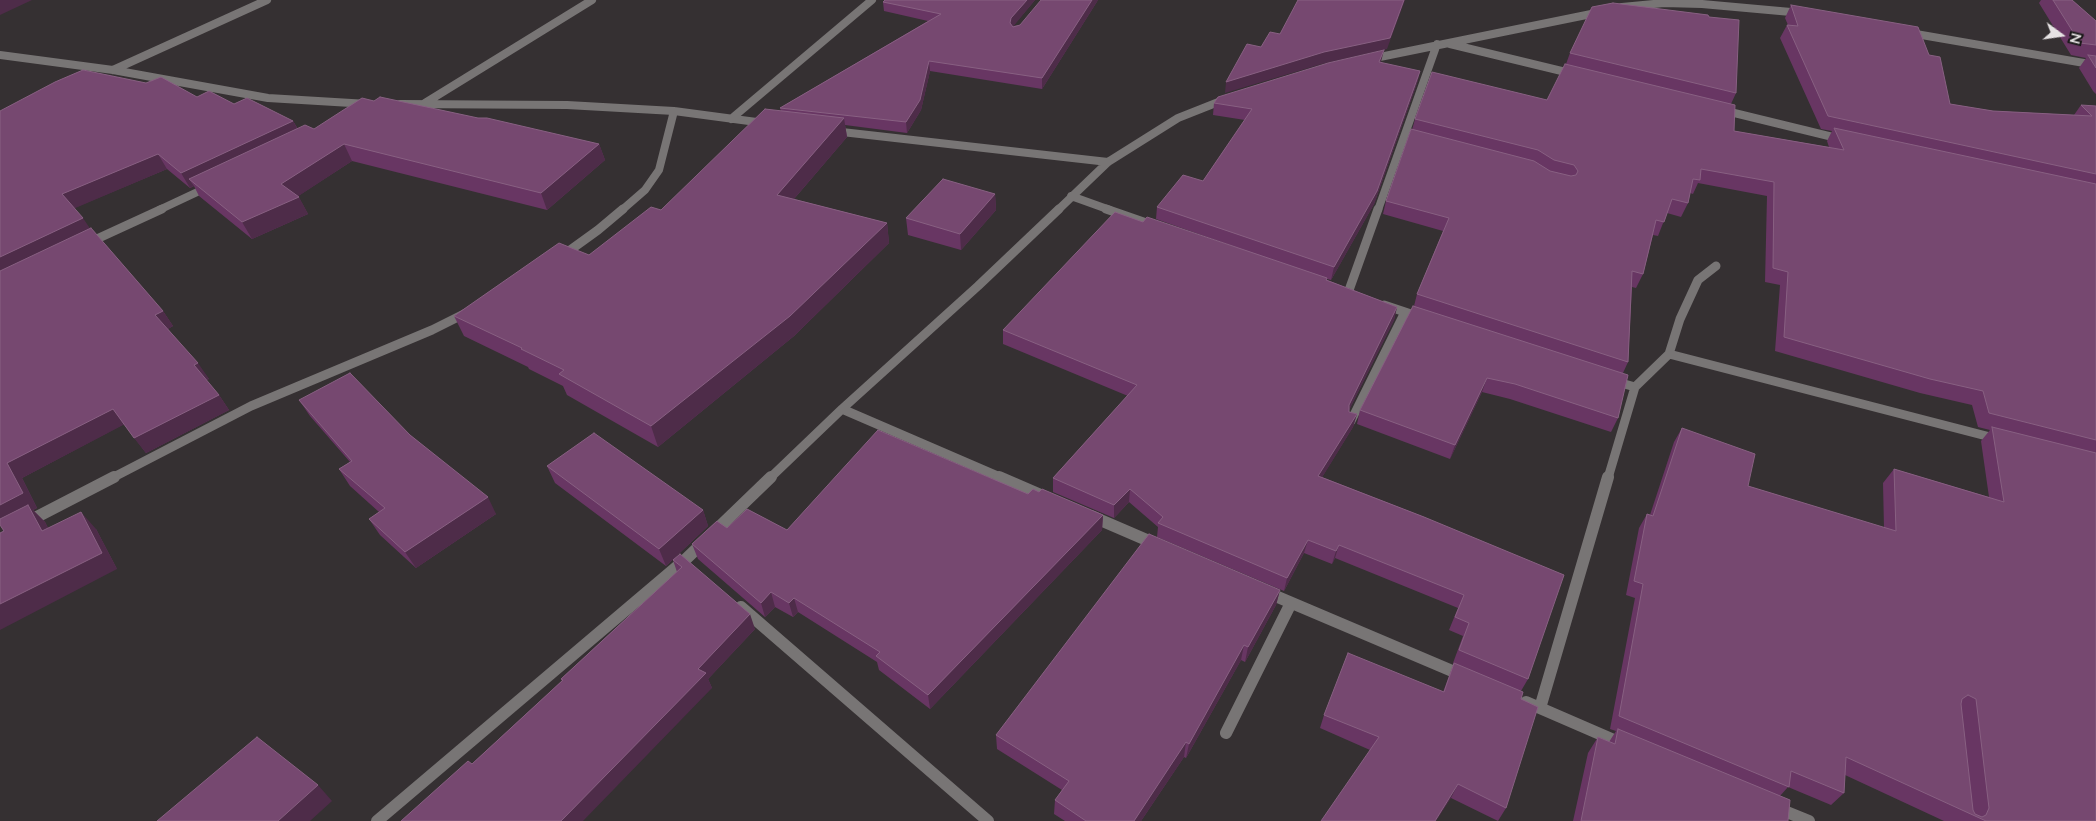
<!DOCTYPE html>
<html>
<head>
<meta charset="utf-8">
<style>
  body { margin:0 }
  #map { position:relative; width:2096px; height:821px; overflow:hidden; background:#353032; font-family:Lato,sans-serif }
  canvas { display:block }
  .north { position:absolute; left:2036px; top:10px; width:50px; height:50px; -webkit-text-stroke:4px #1b191a; paint-order:stroke; rotate:104deg; font-size:14px; font-weight:700; line-height:20px; text-align:center; color:#e6e2e3 }
  .north::after { content:''; display:block; margin:auto; width:18px; height:22px; background:#e6e2e3; clip-path:polygon(50% 0,100% 100%,50% 72%,0 100%) }
</style>
</head>
<body>
<div id="map">
<canvas width="2096" height="821"></canvas>
<div class="north">N</div>
</div>
<script>
const c = document.querySelector('canvas').getContext('2d');
c.lineJoin = 'round';
const poly = rows => new Path2D(rows.map(r => 'M' + r).join(''));
function trace(path, color, width, dash) { c.strokeStyle = color; c.lineWidth = width; c.lineCap = dash ? 'butt' : 'round'; c.setLineDash(dash || []); c.stroke(path); }
function fill(path, color) { c.fillStyle = color; c.fill(path, 'evenodd'); }
const streetFar2 = poly([
  [1622,7,1664,3,1702,4,1802,13],
  [1910,33,2096,65],
  [1450,44,1574,74],
  [0,55,113,70,268,98,368,104],
  [1370,59,1601,12],
  [113,70,267,0],
  [425,103,592,0],
  [400,104,567,105,674,111,764,123],
  [1722,110,1841,139],
  [731,119,872,0],
  [833,131,1108,162],
  [1071,196,1110,210],
  [159,210,208,187],
  [622,210,645,190,659,170,674,111],
  [1058,210,1108,162,1178,118,1226,99],
  [1378,210,1437,44]
]);
const streetFar1 = poly([
  [1106,209,1155,226],
  [88,243,162,209],
  [562,256,598,230,623,209],
  [1348,293,1378,209],
  [1384,305,1420,317],
  [1669,354,1998,439],
  [1614,381,1635,387],
  [842,409,1002,478],
  [1351,421,1405,312],
  [112,478,251,406,432,330,468,312],
  [770,478,842,409,978,286,1059,209],
  [1608,478,1635,387,1669,354,1680,319,1698,280,1716,266]
]);
const street = poly([
  [999,477,1043,496],
  [1091,516,1156,544],
  [27,522,114,477],
  [1266,592,1464,676],
  [741,607,988,821],
  [1526,702,1623,744],
  [1540,708,1608,477],
  [1226,733,1291,603],
  [1777,808,1809,821],
  [377,821,686,559,771,477]
]);
const wall = poly([
  [885,0,1035,0,1013,26,1020,25,1098,0,1042,89,930,71,921,110,907,133,845,125,847,137,794,199,887,223,889,243,794,336,658,447,567,395,563,386,529,369,528,367,464,336,454,316,589,255,661,210,781,111,780,108,928,21,884,11,883,2],
  [2041,0,2072,0,2096,21,2096,94,2093,91,2079,68,2086,58,2071,55,2039,3],
  [1791,5,1929,55,1950,104,1993,111,2074,115,2081,105,2096,106,2096,821,1944,821,1845,775,1844,793,1831,805,1788,787,1780,796,1788,821,1573,821,1588,753,1598,737,1609,742,1616,731,1610,729,1635,598,1626,595,1639,528,1647,514,1650,515,1674,442,1682,428,1748,486,1884,528,1883,483,1894,469,1989,497,1981,441,1990,430,1978,427,1972,405,1920,393,1775,351,1780,285,1765,282,1767,196,1698,183,1693,194,1690,193,1688,203,1681,217,1667,213,1658,236,1653,235,1643,274,1636,288,1632,287,1628,362,1623,373,1618,418,1611,432,1510,399,1482,392,1450,459,1357,424,1360,410,1414,306,1417,294,1443,231,1383,214,1386,201,1412,130,1415,119,1547,100,1566,64,1570,53,1709,17,1736,93,1731,104,1734,131,1829,147,1827,141,1832,131,1821,129,1780,38,1787,25,1788,25,1785,18],
  [1381,63,1420,71,1417,83,1374,204,1331,280,1327,279,1327,280,1397,307,1394,320,1349,410,1349,412,1357,414,1353,427,1322,477,1424,517,1528,679,1521,691,1521,699,1506,808,1498,821,1451,798,1370,750,1320,728,1324,715,1443,692,1454,663,1477,673,1453,663,1463,636,1449,630,1458,608,1335,558,1332,564,1304,553,1284,591,1157,537,1158,527,1129,502,1114,518,1053,492,1053,478,1128,396,1003,344,1003,330,1143,222,1238,248,1156,219,1157,207,1203,181,1245,120,1213,115,1214,103],
  [197,97,234,104,293,121,298,129,314,129,478,118,599,144,605,160,547,210,352,161,298,196,308,214,252,239,199,196,194,186,190,188,167,169,74,208,90,229,163,311,173,326,168,329,209,379,206,380,219,395,229,410,146,453,124,424,22,478,37,508,33,510,45,522,48,528,96,529,117,569,4,531,0,519,0,111],
  [995,194,996,210,961,250,908,235,906,218],
  [299,400,410,435,496,514,416,568,380,535,369,519,379,512,350,486,339,469,350,462,310,416],
  [547,466,703,510,708,526,666,566,555,483],
  [1039,492,1103,515,1102,530,930,709,879,670,877,662,798,612,793,617,775,607,765,617,698,559,692,544,727,528,787,530],
  [680,554,755,629,708,679,712,688,472,764,562,681,561,679,677,572,673,560],
  [1280,590,1276,605,1245,662,1241,660,1186,758,1184,757,1141,821,1065,821,1054,814,1055,800,1062,790,997,749,996,735]
]);
const shadedWall = poly([
  [0,0,32,0,0,15],
  [1027,0,1035,0,1012,28,1010,23,1011,18],
  [1092,0,1098,0,1042,89,1042,78],
  [1404,0,1405,0,1387,49,1322,64,1225,93,1226,82],
  [1384,50,1381,62,1376,74,1379,62],
  [929,61,930,71,921,110,907,133,906,122],
  [1420,71,1417,83,1374,204,1331,280,1334,267],
  [844,118,847,137,781,214,777,195],
  [293,121,301,135,189,179,194,186,190,188,181,173],
  [344,144,352,161,294,199,299,197,308,214,252,239,242,222,281,184],
  [599,144,605,160,547,210,541,193],
  [158,154,167,169,73,209,62,194],
  [995,194,996,210,961,250,960,234],
  [83,218,93,233,0,277,0,257],
  [887,223,889,243,794,336,658,447,651,426],
  [1397,307,1394,320,1345,418,1349,405],
  [163,311,173,326,166,330,155,315],
  [198,363,209,379,205,380,194,365],
  [1487,378,1482,392,1450,459,1455,445],
  [219,395,229,410,146,453,134,438],
  [113,409,125,424,22,478,37,508,33,510,45,522,58,547,6,524,0,519,0,505,7,463],
  [1357,414,1353,427,1315,489,1318,476],
  [1130,489,1129,502,1114,518,1114,505],
  [488,497,496,514,416,568,405,552],
  [703,510,708,526,666,566,659,549],
  [81,512,96,529,117,569,0,630,0,604],
  [1103,515,1102,530,930,709,928,695],
  [1308,540,1304,553,1284,591,1287,578],
  [1339,545,1335,558,1332,564,1336,551],
  [1280,590,1276,605,1245,662,1248,647],
  [771,592,775,607,765,617,761,603],
  [794,598,798,612,793,617,789,603],
  [750,614,755,629,708,679,712,688,583,821,561,821,698,669],
  [1244,645,1241,660,1186,758,1189,744],
  [1186,742,1184,757,1141,821,1134,821],
  [1458,784,1451,798,1436,821,1435,821],
  [318,785,332,801,310,821,278,821]
]);
const building = poly([
  [885,0,1027,0,1011,18,1010,23,1013,27,1020,25,1041,0,1092,0,1042,78,929,61,920,100,906,122,780,108,941,14,883,2,885,0],
  [1298,0,1404,0,1390,38,1324,52,1226,82,1247,44,1261,47,1270,32,1280,34,1298,0],
  [2053,0,2072,0,2096,21,2096,45,2080,43,2053,0],
  [1613,3,1708,15,1709,17,1739,20,1736,93,1570,53,1592,7,1613,3],
  [1791,5,1918,27,1929,55,1940,57,1950,104,1993,111,2092,116,2081,105,2096,106,2096,174,1828,116,1787,25,1798,26,1791,5],
  [1384,50,1379,62,1420,71,1377,191,1334,267,1157,207,1183,175,1203,181,1252,109,1214,103,1218,97,1328,63,1384,50],
  [2088,55,2096,56,2096,68,2088,55],
  [1565,64,1735,105,1734,131,1844,150,1834,128,2096,184,2096,440,1989,413,1983,391,1930,379,1784,337,1788,272,1773,268,1774,182,1701,169,1700,180,1693,179,1688,203,1672,199,1664,222,1656,220,1643,274,1632,271,1628,362,1417,294,1449,218,1386,201,1411,129,1534,161,1550,171,1571,176,1576,175,1578,171,1574,165,1554,160,1538,150,1415,119,1432,72,1547,100,1565,64],
  [83,70,146,83,161,77,197,97,209,91,234,104,247,98,293,121,181,173,158,154,62,194,83,218,0,257,0,111,55,82,83,70],
  [380,97,478,118,487,118,599,144,541,193,344,144,281,184,299,197,242,222,189,179,305,125,314,129,362,98,374,101,380,97],
  [765,109,844,118,777,195,887,223,790,316,651,426,559,374,564,370,521,349,522,348,454,316,559,243,589,255,651,207,661,210,765,109],
  [943,179,995,194,960,234,906,218,943,179],
  [1115,212,1143,222,1147,217,1327,278,1326,280,1397,307,1349,405,1349,412,1357,414,1318,476,1424,517,1564,575,1528,679,1459,650,1469,623,1455,617,1464,595,1339,545,1336,551,1308,540,1287,578,1158,523,1163,517,1130,489,1114,505,1053,478,1137,385,1003,330,1115,212],
  [91,228,163,311,155,315,198,363,194,365,219,395,134,438,113,409,7,463,23,493,0,505,0,271,91,228],
  [1413,306,1628,375,1618,418,1515,384,1487,378,1455,445,1360,410,1413,306],
  [350,373,410,435,488,497,405,552,369,519,385,508,339,469,352,461,299,400,350,373],
  [1992,427,2096,453,2096,821,1986,821,1846,757,1844,793,1791,771,1789,787,1619,716,1643,584,1634,581,1647,514,1653,516,1682,428,1755,454,1748,486,1896,531,1894,469,2004,502,1992,427],
  [1968,695,1976,699,1989,808,1986,815,1982,817,1975,814,1973,810,1961,704,1962,699,1968,695],
  [878,430,1028,494,1033,489,1039,492,1042,489,1103,515,928,695,876,656,880,652,794,598,789,603,771,592,761,603,692,544,717,521,727,528,747,509,787,530,878,430],
  [594,433,703,510,659,549,547,466,594,433],
  [28,505,42,531,81,512,102,553,0,604,0,533,4,531,0,525,0,519,28,505],
  [1149,534,1280,590,1248,647,1244,645,1189,744,1186,742,1134,821,1086,821,1055,800,1069,781,996,735,1149,534],
  [680,554,750,614,698,669,706,673,561,821,401,821,468,761,472,764,563,680,561,679,682,567,673,560,680,554],
  [1348,653,1444,692,1454,663,1523,692,1521,699,1538,707,1506,808,1458,784,1435,821,1321,821,1379,737,1324,715,1348,653],
  [1618,729,1790,800,1788,821,1581,821,1598,737,1615,744,1618,729],
  [257,737,318,785,278,821,157,821,257,737]
]);
trace(streetFar2, '#787575', 8);
trace(streetFar1, '#787575', 9);
trace(street, '#787575', 12);
fill(wall, '#683663');
fill(shadedWall, '#4e2c49');
fill(building, '#764870');
trace(building, '#886082', 1);
</script>
</body>
</html>
